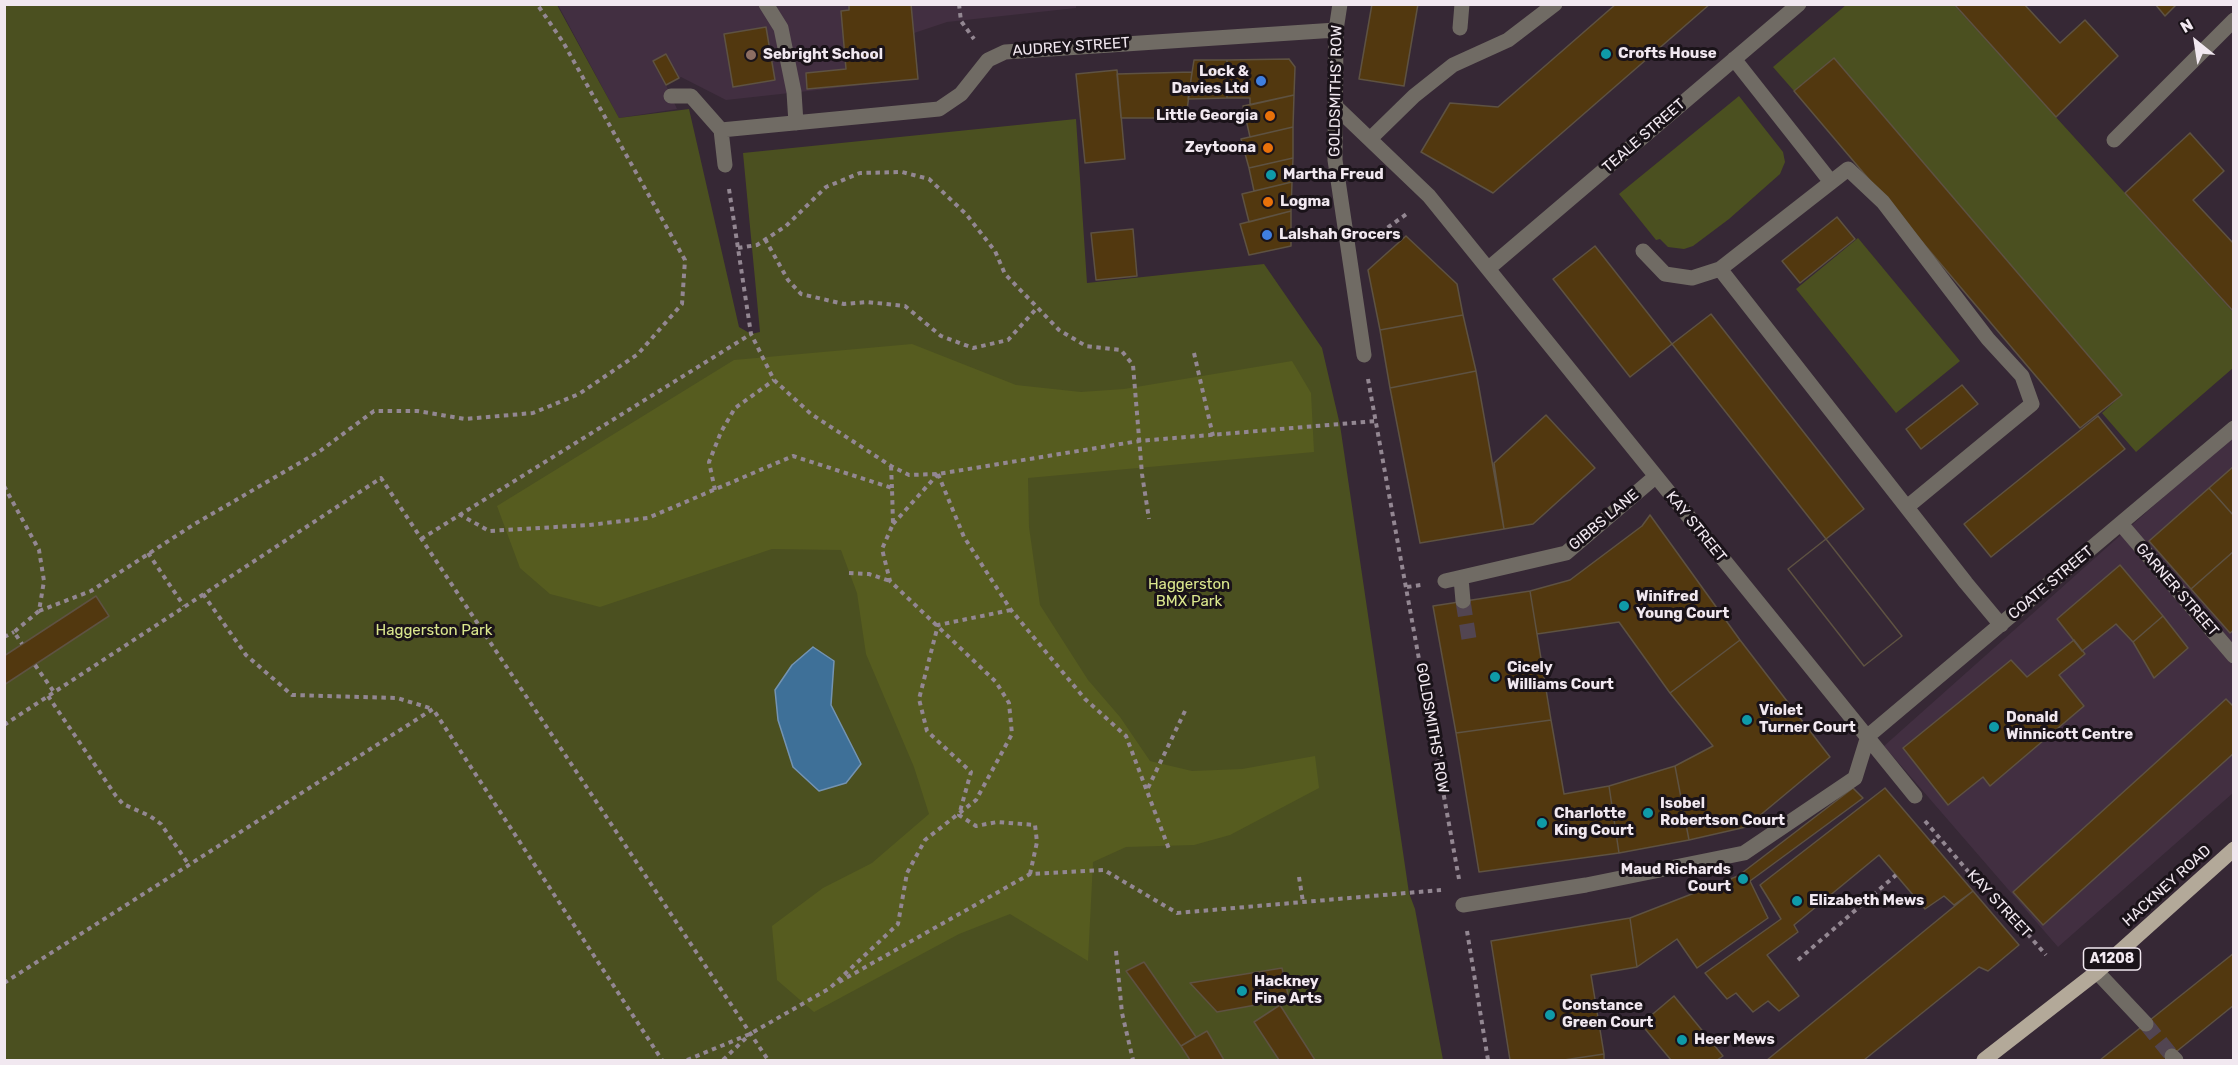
<!DOCTYPE html>
<html>
<head>
<meta charset="utf-8">
<style>
  body { margin:0 }
  #map { position:relative; width:2238px; height:1065px; overflow:hidden; background:#362835; font-family:Rubik,sans-serif }
  canvas { display:block }
  .frame { position:absolute; inset:0; border:6px solid #f1e8f0; pointer-events:none }
  .north { position:absolute; left:2166px; top:12px; width:60px; height:60px; -webkit-text-stroke:4px #1a1319; paint-order:stroke; rotate:330deg; font-size:16px; font-weight:700; line-height:24px; text-align:center; color:#f1e8f0 }
  .north::after { content:''; display:block; margin:auto; width:21px; height:27px; background:#f1e8f0; clip-path:polygon(50% 0,100% 100%,50% 72%,0 100%) }
</style>
</head>
<body>
<div id="map">
<canvas width="2238" height="1065"></canvas>
<div class="frame"></div>
<div class="north">N</div>
</div>
<script>
const c = document.querySelector('canvas').getContext('2d');
c.lineJoin = 'round';
function fill(path, color) { c.fillStyle = color; c.fill(path, 'evenodd'); }
const poly = rows => new Path2D(rows.map(r => 'M' + r).join(''));
function trace(path, color, width, dash) { c.strokeStyle = color; c.lineWidth = width; c.lineCap = dash ? 'butt' : 'round'; c.setLineDash(dash || []); c.stroke(path); }
function write(font, color, halo, rows, align = 'center') {
  c.font = font + ' Rubik,sans-serif'; c.lineWidth = 6; c.setLineDash([]); c.textBaseline = 'middle'; c.strokeStyle = halo; c.fillStyle = color; for (const [text, x, y, turn = 0] of rows) {
    c.save(); c.translate(x, y); c.rotate((+turn || 0) * Math.PI / 180); c.textAlign = isNaN(turn) ? turn : align; if (halo) c.strokeText(text, 0, 0); c.fillText(text, 0, 0); c.restore();
  }
}
const built = poly([
  [1076,4,1076,8,947,22,914,33,918,79,726,100,681,77,666,85,677,109,619,118,558,5],
  [2233,435,2233,793,2058,947,1884,746]
]);
const green = poly([
  [5,5,557,5,619,118,689,109,739,327,751,334,760,332,743,153,1076,119,1087,283,1264,264,1322,348,1340,425,1409,893,1415,909,1443,1060,5,1060],
  [1846,5,1954,5,2233,312,2233,368,2136,452,2102,413,2122,395,1834,58,1794,91,1773,67],
  [1739,96,1783,152,1785,162,1780,174,1729,219,1693,246,1684,249,1668,247,1660,239,1656,240,1619,194],
  [1858,238,1960,361,1896,413,1796,289]
]);
const forest = poly([
  [912,344,1016,385,1081,392,1124,389,1292,361,1311,393,1314,452,1028,478,1029,527,1040,605,1088,680,1120,717,1150,761,1192,771,1242,769,1315,756,1319,788,1230,835,1194,845,1126,847,1093,862,1088,961,1010,914,959,934,814,1012,777,980,772,926,823,888,872,863,929,814,914,767,866,654,857,593,841,550,772,549,600,607,550,594,520,568,497,506,734,360]
]);
const water = poly([
  [813,647,834,661,831,705,861,764,846,783,819,791,793,767,778,720,775,690,792,665,813,647]
]);
const building = poly([
  [849,4,911,4,918,79,807,89,806,73,846,69,841,11,849,10,849,4],
  [1372,4,1418,4,1404,86,1359,79,1372,4],
  [1616,4,1710,4,1493,193,1421,152,1450,103,1498,107,1616,4],
  [1954,4,2024,4,2060,43,2085,20,2118,56,2056,117,1954,4],
  [2155,4,2177,4,2165,16,2155,4],
  [766,27,775,80,733,87,724,34,766,27],
  [666,54,679,78,666,85,653,61,666,54],
  [1834,58,2122,395,2080,428,1794,91,1834,58],
  [1289,59,1295,67,1294,95,1250,105,1250,98,1227,98,1227,60,1289,59],
  [1194,60,1227,60,1227,98,1188,99,1194,60],
  [1117,70,1125,159,1085,163,1076,74,1117,70],
  [1192,72,1186,118,1121,118,1117,74,1192,72],
  [1294,95,1293,127,1250,137,1243,106,1294,95],
  [1293,127,1293,158,1249,168,1241,139,1293,127],
  [2190,133,2224,171,2193,200,2234,244,2234,312,2125,193,2190,133],
  [1293,158,1292,182,1254,191,1249,168,1293,158],
  [1292,182,1291,211,1249,222,1242,194,1292,182],
  [1291,211,1291,246,1249,255,1240,224,1291,211],
  [1837,217,1855,239,1800,283,1782,261,1837,217],
  [1133,229,1137,276,1096,280,1091,233,1133,229],
  [1406,236,1457,284,1463,315,1380,330,1368,270,1406,236],
  [1595,246,1672,344,1630,377,1553,279,1595,246],
  [1711,314,1864,509,1826,539,1672,344,1711,314],
  [1463,315,1476,371,1390,388,1380,330,1463,315],
  [1476,371,1504,529,1420,543,1390,388,1476,371],
  [1962,385,1978,404,1921,449,1906,429,1962,385],
  [1546,415,1595,468,1533,524,1504,529,1494,463,1546,415],
  [2098,416,2125,449,1991,557,1964,524,2098,416],
  [2234,466,2234,516,2209,488,2234,466],
  [2209,488,2234,516,2234,551,2191,589,2149,541,2209,488],
  [1650,515,1740,640,1670,693,1619,622,1537,634,1530,591,1570,580,1642,526,1650,515],
  [1826,539,1902,636,1864,666,1788,569,1826,539],
  [1826,539,1902,636,1864,666,1788,569,1826,539],
  [2234,551,2234,630,2230,633,2191,589,2234,551],
  [2120,565,2163,616,2133,642,2116,624,2082,651,2057,619,2120,565],
  [1530,591,1551,720,1456,733,1433,606,1530,591],
  [96,596,109,616,4,685,4,656,96,596],
  [2163,616,2188,648,2154,678,2133,642,2163,616],
  [1740,640,1830,757,1746,827,1689,840,1675,766,1713,746,1670,693,1740,640],
  [2074,640,2085,654,2059,675,2084,706,1990,786,1983,777,1948,805,1903,748,2011,660,2027,677,2074,640],
  [2226,699,2234,707,2234,753,2043,925,2013,892,2226,699],
  [1551,720,1564,794,1609,786,1619,853,1479,872,1456,733,1551,720],
  [1675,766,1689,840,1619,853,1609,786,1675,766],
  [1853,788,1863,798,1750,881,1768,918,1697,968,1677,939,1637,967,1630,918,1738,876,1853,788],
  [1885,788,1973,891,1954,905,1944,896,1925,909,1879,855,1794,925,1798,932,1767,955,1799,996,1779,1011,1768,1001,1753,1012,1736,993,1727,999,1705,973,1781,919,1760,885,1885,788],
  [1973,891,2019,945,1988,971,1979,967,1864,1060,1767,1060,1973,891],
  [1630,918,1637,967,1591,975,1604,1054,1564,1060,1510,1060,1491,941,1630,918],
  [2234,953,2234,1005,2166,1060,2100,1060,2234,953],
  [1144,962,1196,1037,1181,1046,1126,971,1144,962],
  [1282,968,1289,999,1217,1012,1190,983,1282,968],
  [1674,996,1723,1056,1717,1060,1671,1060,1641,1024,1674,996],
  [1280,1005,1315,1060,1279,1060,1254,1022,1280,1005],
  [1207,1031,1224,1060,1190,1060,1181,1046,1207,1031],
  [1604,1054,1604,1060,1564,1060,1604,1054]
]);
const minorTunnel = poly([
  [1463,601,1469,639],
  [2146,1024,2172,1056]
]);
const path = poly([
  [959,4,961,21,974,39],
  [729,189,751,334,774,380,811,414,891,466,909,475,938,474,1139,441,1376,421],
  [1373,238,1408,213],
  [765,239,788,280,801,294,844,304,867,302,905,306,941,336,973,348,1008,340,1037,308],
  [738,248,757,245,786,226,826,187,860,173,902,172,929,179,966,214,995,251,1005,274,1059,330,1086,346,1121,350,1133,365,1142,474,1149,519],
  [1194,353,1213,436],
  [1368,379,1459,879],
  [891,466,892,488],
  [938,474,964,537,1011,610,1085,699,1126,736,1169,849],
  [4,486,39,550,44,581,39,611,14,632,22,644],
  [715,490,709,462,721,432,735,408,774,380],
  [459,514,489,531,589,525,648,518,793,456,892,488,893,524,882,549,890,581,996,682,1009,703,1012,734,976,800,925,840,907,873,898,924,830,988],
  [893,524,938,474],
  [421,539,751,334],
  [148,553,184,606],
  [849,573,869,574,890,581],
  [1407,587,1421,585],
  [203,594,246,655,292,695,397,698,433,709],
  [1011,610,938,625,919,699,927,731,971,772,959,815,976,826,997,822,1035,825,1037,842,1030,874],
  [39,611,91,591,193,525,320,451,374,411,417,411,465,419,533,413,579,394,638,354,682,304,685,260,563,42,537,4],
  [4,637,14,632],
  [35,665,54,692],
  [48,696,116,796,123,804,150,816,161,824,189,865],
  [4,725,381,478,768,1060],
  [1148,788,1185,711],
  [1925,821,1990,897,2003,906,2046,955],
  [1932,843,1938,837],
  [1299,877,1303,902],
  [1467,931,1488,1060],
  [1116,951,1122,1013,1133,1060],
  [1798,960,1896,875],
  [839,982,1030,874,1104,870,1177,913,1441,890],
  [4,983,433,709,662,1060],
  [687,1060,750,1034,830,988],
  [723,1060,748,1036]
]);
const minor = poly([
  [766,4,781,28,794,92,796,123],
  [1340,4,1336,30,1335,160,1364,355],
  [1460,28,1462,4],
  [1734,59,1831,182],
  [671,96,691,96,721,130],
  [1335,106,1429,196,1915,796],
  [1371,138,1414,96,1453,65,1508,40,1555,4],
  [2114,140,2234,20],
  [725,165,721,130,939,109,961,94,988,60,1005,52,1336,30],
  [1643,251,1665,274,1692,278,1720,269],
  [1489,268,1799,4],
  [1907,507,2032,404,2022,376,1988,339,1883,202,1848,169,1720,269,1966,583,2001,625],
  [2121,524,2234,656],
  [1461,578,1463,601],
  [1445,581,1566,553,1655,477],
  [1868,736,2234,428],
  [1463,905,1586,885,1744,853,1855,778,1868,736],
  [2097,972,2146,1024],
  [2172,1056,2176,1060]
]);
const major = poly([
  [1984,1060,2097,972,2234,849]
]);
const markers = [
  [1606,54,6,"#0f9aa8"],
  [751,55,6,"#8d6e63"],
  [1261,81,6,"#3f7fe0"],
  [1270,116,6,"#e8710a"],
  [1268,148,6,"#e8710a"],
  [1271,175,6,"#0f9aa8"],
  [1268,202,6,"#e8710a"],
  [1267,235,6,"#3f7fe0"],
  [1624,606,6,"#0f9aa8"],
  [1495,677,6,"#0f9aa8"],
  [1747,720,6,"#0f9aa8"],
  [1994,727,6,"#0f9aa8"],
  [1648,813,6,"#0f9aa8"],
  [1542,823,6,"#0f9aa8"],
  [1743,879,6,"#0f9aa8"],
  [1797,901,6,"#0f9aa8"],
  [1242,991,6,"#0f9aa8"],
  [1550,1015,6,"#0f9aa8"],
  [1682,1040,6,"#0f9aa8"]
];
const shields = [
  [2112,959,57]
];
const shieldNames = [
  ["A1208",2112,959]
];
const streetNames = [
  ["AUDREY STREET",1071,47,-4],
  ["GOLDSMITHS' ROW",1336,91,-89],
  ["TEALE STREET",1644,136,-41],
  ["GIBBS LANE",1604,520,-40],
  ["KAY STREET",1696,527,51],
  ["COATE STREET",2051,583,-40],
  ["GARNER STREET",2177,590,49],
  ["GOLDSMITHS' ROW",1432,728,80],
  ["HACKNEY ROAD",2167,886,-42],
  ["KAY STREET",1999,904,47]
];
const poiNames = [
  ["Crofts House",1618,54],
  ["Sebright School",763,55],
  ["Lock &",1249,72,"right"],
  ["Davies Ltd",1249,89,"right"],
  ["Little Georgia",1258,116,"right"],
  ["Zeytoona",1256,148,"right"],
  ["Martha Freud",1283,175],
  ["Logma",1280,202],
  ["Lalshah Grocers",1279,235],
  ["Winifred",1636,597],
  ["Young Court",1636,614],
  ["Cicely",1507,668],
  ["Williams Court",1507,685],
  ["Violet",1759,711],
  ["Turner Court",1759,728],
  ["Donald",2006,718],
  ["Winnicott Centre",2006,735],
  ["Isobel",1660,804],
  ["Robertson Court",1660,821],
  ["Charlotte",1554,814],
  ["King Court",1554,831],
  ["Maud Richards",1731,870,"right"],
  ["Court",1731,887,"right"],
  ["Elizabeth Mews",1809,901],
  ["Hackney",1254,982],
  ["Fine Arts",1254,999],
  ["Constance",1562,1006],
  ["Green Court",1562,1023],
  ["Heer Mews",1694,1040]
];
const parkNames = [
  ["Haggerston",1189,585],
  ["BMX Park",1189,602],
  ["Haggerston Park",434,631]
];
fill(built, '#422f41');
fill(green, '#4b5020');
fill(forest, '#565c1f');
fill(water, '#3e7098');
trace(water, '#7494b2', 1.5);
fill(building, '#52380f');
trace(building, '#5e5242', 1.5);
trace(minorTunnel, '#524551', 15, [15, 8]);
trace(path, '#938792', 4, [4.5, 4.5]);
trace(minor, '#706b64', 15);
trace(major, '#b3a999', 15);
for (const [x, y, r, color] of markers) { const dot = new Path2D(); dot.arc(x, y, r, 0, 2 * Math.PI); c.fillStyle = color; c.fill(dot); trace(dot, '#1a1319', 2); }
for (const [x, y, w] of shields) { const box = new Path2D(); box.roundRect(x - w / 2, y - 11, w, 22, 4.5); c.fillStyle = '#1a1319'; c.fill(box); trace(box, '#f1e8f0', 1.5); }
write('bold 14px', '#f1e8f0', null, shieldNames);
write('15px', '#f1e8f0', '#1a1319', streetNames);
write('bold 15px', '#f1e8f0', '#1a1319', poiNames, 'left');
write('15px', '#dbe78d', '#1a1319', parkNames);
</script>
</body>
</html>
